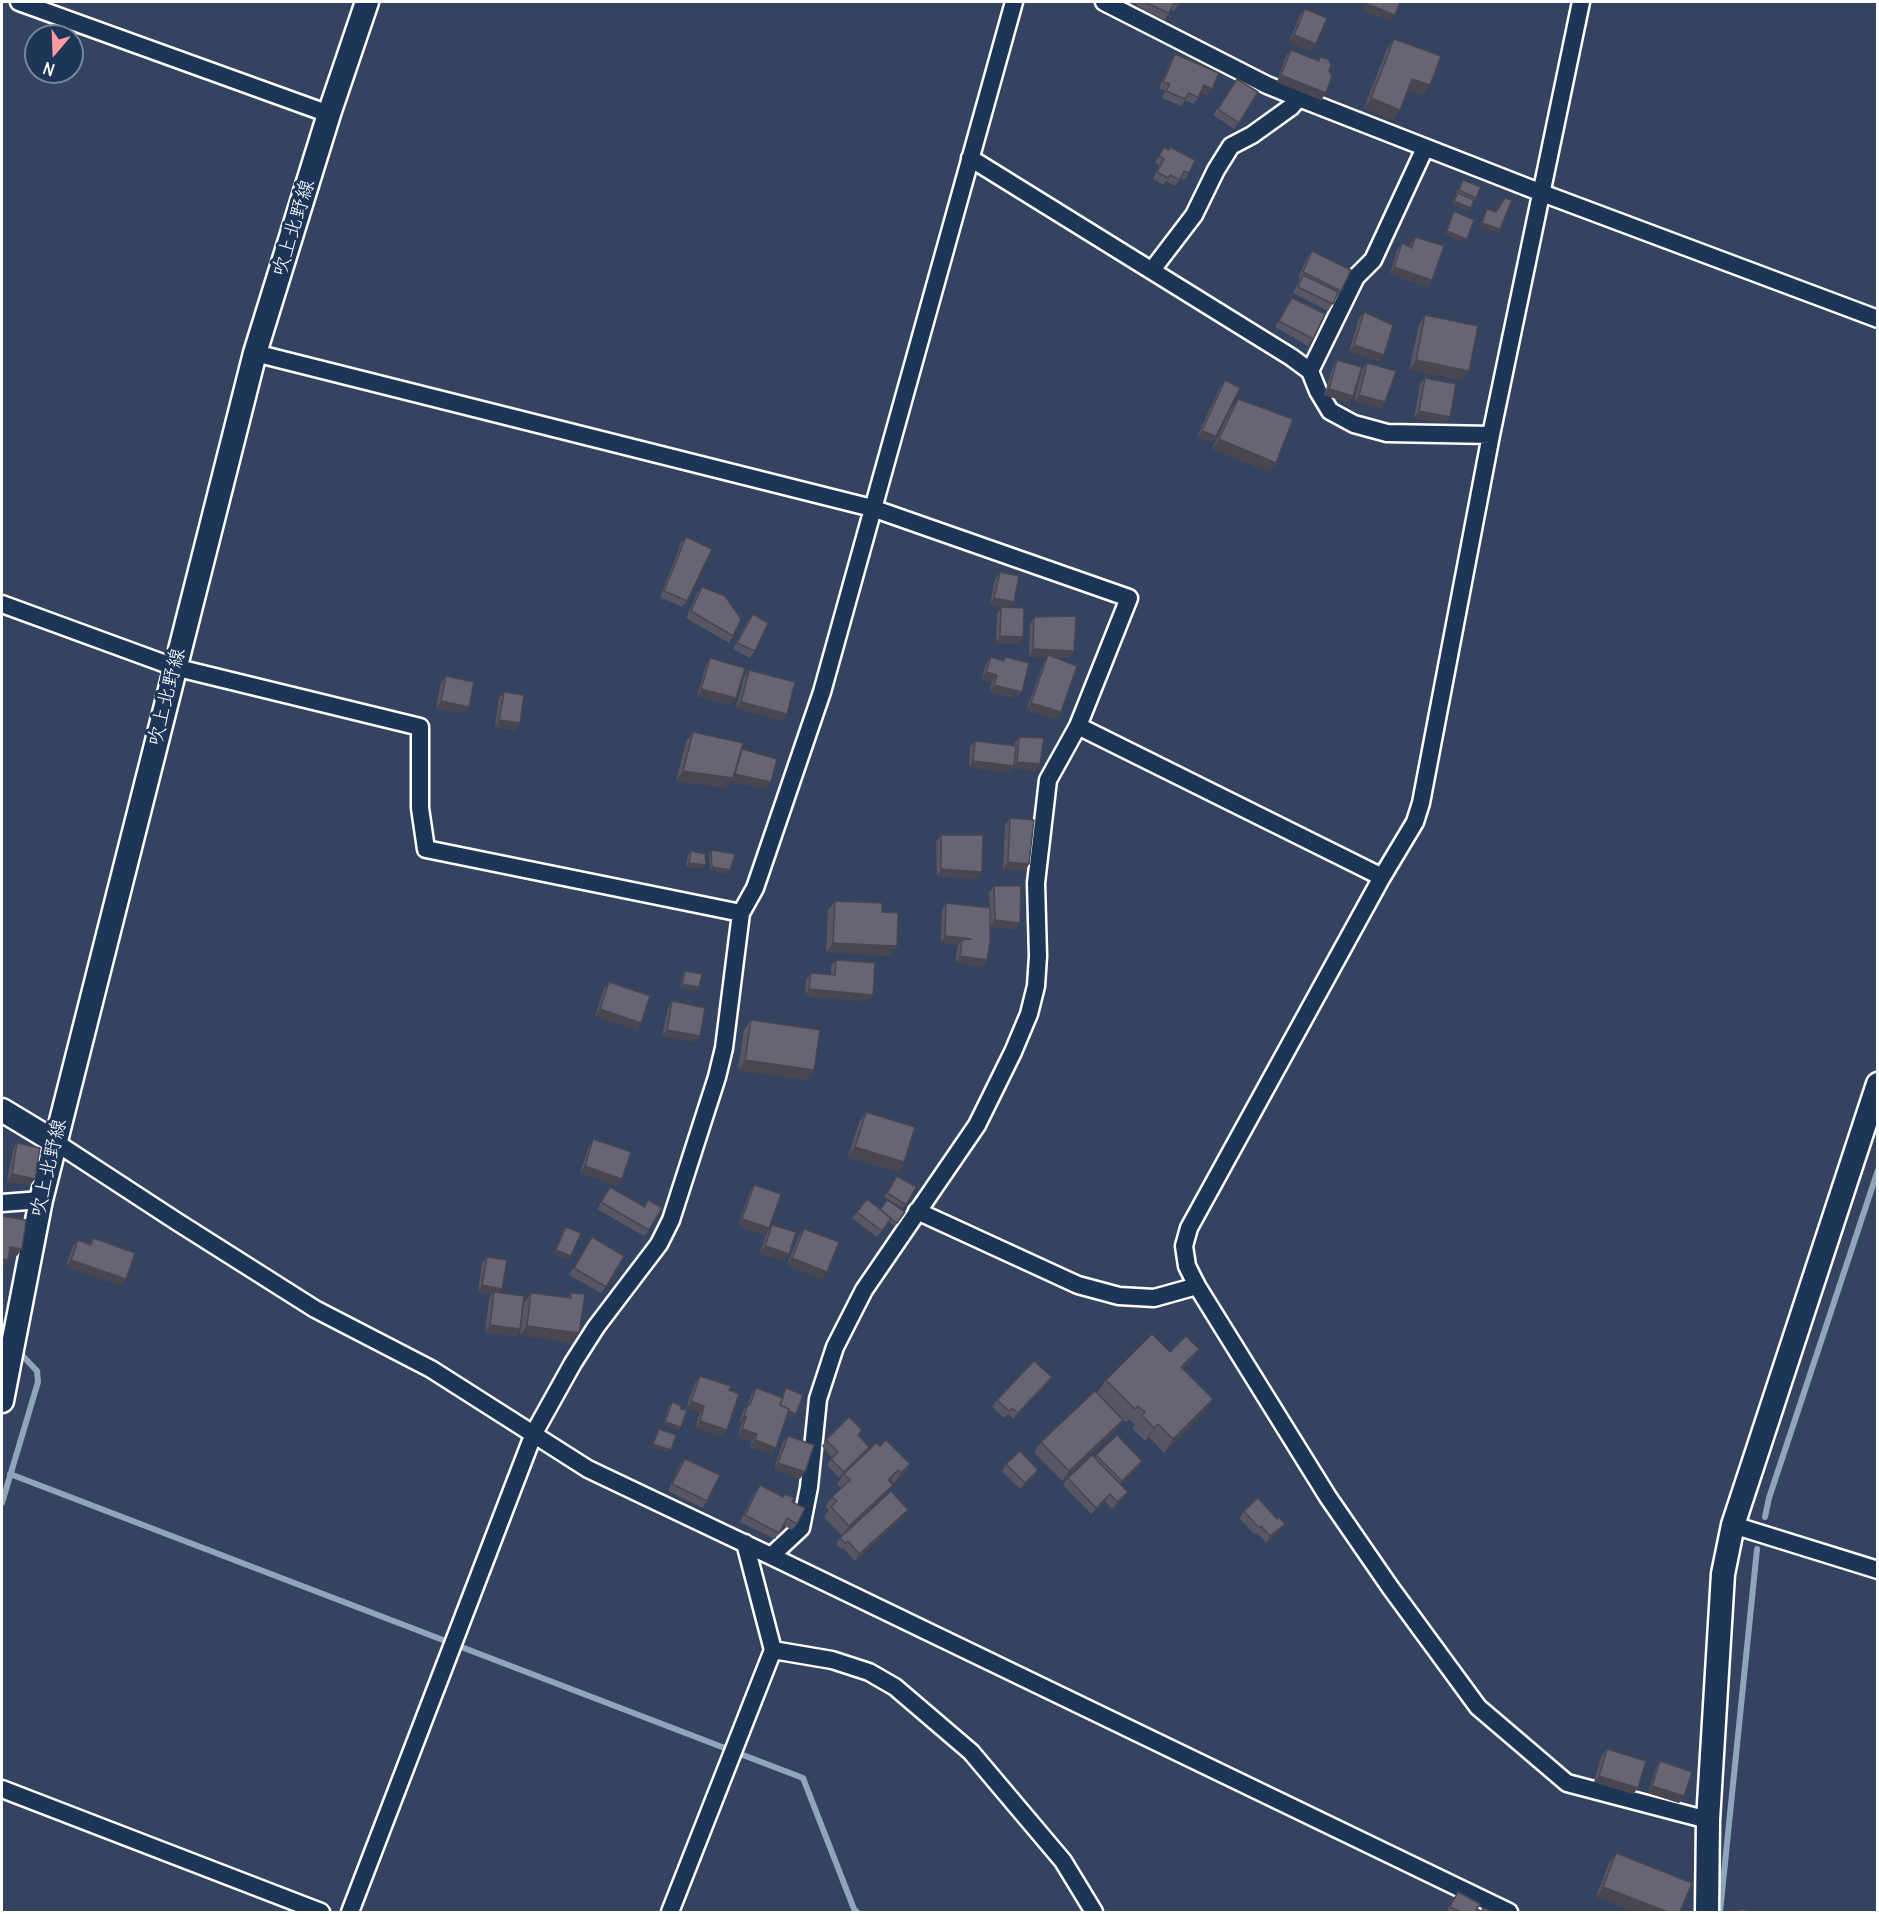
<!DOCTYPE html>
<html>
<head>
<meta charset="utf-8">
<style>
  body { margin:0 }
  #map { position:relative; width:1879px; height:1914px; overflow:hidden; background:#34435f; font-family:Delius,sans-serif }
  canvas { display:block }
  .frame { position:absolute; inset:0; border:3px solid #fff; pointer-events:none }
  .north { position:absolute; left:24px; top:24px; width:60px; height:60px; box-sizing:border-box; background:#1d3557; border:2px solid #77869a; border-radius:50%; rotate:199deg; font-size:16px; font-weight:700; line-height:24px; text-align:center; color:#fff }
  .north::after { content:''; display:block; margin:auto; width:21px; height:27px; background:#ff9aa2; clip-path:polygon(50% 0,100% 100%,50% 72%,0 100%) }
</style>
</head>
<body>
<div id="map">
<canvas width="1879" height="1914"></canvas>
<div class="frame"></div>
<div class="north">N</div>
</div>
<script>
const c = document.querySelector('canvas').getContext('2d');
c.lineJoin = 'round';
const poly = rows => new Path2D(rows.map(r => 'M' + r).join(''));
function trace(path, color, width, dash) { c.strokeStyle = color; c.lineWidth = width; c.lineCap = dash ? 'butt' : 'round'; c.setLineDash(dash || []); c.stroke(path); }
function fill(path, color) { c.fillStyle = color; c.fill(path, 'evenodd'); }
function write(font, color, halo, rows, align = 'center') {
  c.font = font + ' Delius,"Klee One",sans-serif'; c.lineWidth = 6; c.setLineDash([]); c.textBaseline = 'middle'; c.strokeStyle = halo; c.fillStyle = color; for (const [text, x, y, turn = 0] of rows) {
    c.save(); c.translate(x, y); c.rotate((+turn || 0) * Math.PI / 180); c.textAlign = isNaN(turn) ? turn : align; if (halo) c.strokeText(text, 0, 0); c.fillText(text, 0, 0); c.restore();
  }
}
const stream = poly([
  [10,1474,803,1778,854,1909,857,1912],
  [2,1503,38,1382,37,1371,19,1352],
  [1765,1517,1769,1498,1878,1170],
  [1720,1912,1757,1549]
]);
const street = poly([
  [19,2,329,114],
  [1104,2,1267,85,1299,98,1542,193,1878,319],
  [1581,2,1491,435,1421,803,1415,822,1382,877,1189,1228,1184,1246,1187,1266,1197,1286,1328,1497,1390,1587,1478,1707,1567,1783,1708,1820],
  [970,158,1291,357,1310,371,1318,391,1330,411,1354,424,1387,433,1491,435],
  [1152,270,1194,215,1216,170,1231,146,1252,135,1291,107,1299,98],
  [255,353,872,508,1129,598,1078,726,1048,780,1036,883,1038,956,1036,986,1029,1014,1013,1052,977,1125,864,1290,835,1347,818,1399,809,1487,801,1528,771,1556],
  [1310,371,1356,277,1373,260,1425,148],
  [2,604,174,667,420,727,420,808,426,849,741,913],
  [1078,726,1382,877],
  [55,1142,176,1221,315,1309,431,1369,588,1469,771,1556,1509,1912],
  [2,1203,41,1200],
  [917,1211,1078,1285,1119,1296,1154,1298,1197,1286],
  [1733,1525,1878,1570],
  [773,1650,832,1660,869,1672,895,1687,971,1752,1063,1861,1094,1912],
  [2,1789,321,1912],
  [350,1912,534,1433,573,1363,596,1327,659,1244,671,1220,717,1077,724,1048,741,913,755,888,822,692,1014,2],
  [670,1912,773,1650,745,1543]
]);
const secondary = poly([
  [2,1110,55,1142],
  [2,1401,41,1200,255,353,329,114,367,2],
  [1707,1912,1708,1820,1723,1574,1733,1525,1878,1084]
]);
const wall = poly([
  [1138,2,1180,2,1174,11,1171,10,1165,20,1136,6],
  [1305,9,1316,44,1311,51,1289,42,1300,15],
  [1394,39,1424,95,1408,90,1393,120,1364,108,1387,49],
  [1291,50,1318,60,1320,57,1329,71,1326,93,1321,100,1277,82,1286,56],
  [1175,54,1212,89,1207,95,1201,93,1194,104,1185,100,1181,106,1162,98,1165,91,1159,88,1171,61],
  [1237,79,1258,92,1234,129,1213,115],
  [1164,147,1189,173,1184,180,1181,178,1175,186,1166,181,1163,185,1153,179,1159,165,1155,163],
  [1463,180,1476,198,1468,211,1452,204,1461,183],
  [1454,211,1464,242,1445,234,1452,215],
  [1415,237,1432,280,1427,287,1390,274,1397,250,1402,243,1410,247,1411,243],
  [1312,251,1341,291,1328,311,1293,293,1300,279,1298,278,1307,258],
  [1292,298,1313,339,1308,346,1275,327],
  [1364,312,1379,361,1349,352,1359,318],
  [1425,315,1469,371,1462,380,1409,370,1419,325],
  [1337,360,1353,396,1349,403,1324,395,1333,367],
  [1367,363,1380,409,1354,401,1362,370],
  [1425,378,1450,417,1445,423,1414,418,1420,384],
  [1225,380,1216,436,1212,442,1197,437,1220,387],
  [1238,399,1276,463,1269,472,1212,449,1231,409],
  [686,537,687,601,682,607,660,597,681,543],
  [1000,572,1010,608,1023,637,1018,644,996,643,997,614,1001,607,1004,607,990,604,995,579],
  [702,587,733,636,729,643,686,618,697,593],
  [753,614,755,651,750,658,733,649,748,620],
  [1034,617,1074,651,1069,658,1053,657,1061,712,1056,719,1026,710,1044,662,1047,657,1029,656,1030,624],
  [991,657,1003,661,1005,657,1022,692,1017,698,989,692,992,682,982,679,986,664],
  [710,658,731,705,697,696,706,665],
  [749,670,787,714,782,721,736,708,744,677],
  [446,676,469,707,464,713,436,708,441,683],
  [504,692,516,730,495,727,499,698],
  [693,732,741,750,771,782,766,789,731,781,726,788,676,781,686,742],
  [1019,737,1040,764,1035,771,1012,768,1013,768,1009,773,969,767,970,747,975,741,1014,745,1015,743],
  [1010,818,1029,864,1025,871,1003,869,1005,825],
  [941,835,977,879,937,876,936,842],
  [711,850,728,874,710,870,709,854],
  [691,851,704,868,686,867,688,855],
  [994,886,1020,923,1015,929,990,927,987,960,983,967,955,962,958,945,941,942,942,910,946,903,990,908,989,892],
  [835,901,882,912,897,946,890,956,826,952,828,910],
  [836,960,873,995,868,1001,805,996,806,980,811,973,831,975,831,966],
  [685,971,699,987,697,991,680,987,683,974],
  [609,982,641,1023,637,1030,595,1016,604,989],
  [672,1001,700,1036,695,1042,662,1036,668,1008],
  [751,1020,814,1070,808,1080,738,1070,744,1030],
  [866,1112,904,1162,898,1172,848,1157,859,1122],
  [593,1139,617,1185,580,1173,589,1146],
  [17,1143,35,1179,30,1185,7,1181,13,1150],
  [897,1176,916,1187,903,1208,884,1197],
  [754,1185,769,1228,764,1235,738,1226,750,1191],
  [610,1187,644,1206,648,1200,649,1230,644,1236,597,1209],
  [880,1210,905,1212,895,1226,889,1222,877,1237,852,1218,857,1212],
  [772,1225,784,1261,760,1253,767,1232],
  [566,1227,569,1260,554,1254,563,1230],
  [804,1229,822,1279,787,1265,799,1235],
  [592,1237,606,1287,601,1293,569,1275],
  [93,1238,126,1279,121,1286,66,1266,73,1246,78,1240,90,1244],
  [487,1257,502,1289,499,1293,520,1329,516,1336,485,1332,489,1299,492,1294,478,1292,482,1263],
  [531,1293,568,1298,571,1293,579,1333,572,1343,520,1335,524,1303],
  [1199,1349,1190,1362,1183,1369,1204,1412,1164,1453,1149,1437,1145,1441,1132,1428,1135,1425,1129,1419,1126,1422,1102,1398,1116,1430,1062,1481,1034,1452,1041,1442,1097,1393,1106,1380,1170,1352],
  [700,1376,729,1390,723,1437,695,1428,700,1413,686,1408,695,1383],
  [1052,1377,1047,1384,1013,1419,1008,1414,1004,1418,992,1407,997,1400],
  [756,1388,782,1397,786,1388,796,1414,794,1417,787,1415,772,1454,750,1447,752,1441,737,1436,742,1423,739,1423,743,1411,748,1405,751,1395],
  [672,1402,679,1430,663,1425,669,1406],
  [862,1430,859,1435,865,1453,839,1478,827,1465,832,1458,822,1446,826,1440],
  [788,1436,800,1479,774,1469,783,1442],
  [1096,1455,1142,1461,1138,1467,1120,1484,1123,1498,1112,1509,1105,1501,1091,1514,1063,1485,1068,1478,1095,1457],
  [685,1459,707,1501,703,1508,668,1491,680,1465],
  [910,1464,904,1474,894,1483,891,1480,890,1482,886,1494,852,1527,903,1517,855,1561,843,1548,841,1549,836,1544,842,1536,824,1517,829,1510,825,1507,832,1497,841,1488,837,1484,844,1474],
  [1006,1464,1038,1470,1034,1476,1020,1489,1002,1471],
  [760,1485,792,1502,797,1524,792,1530,783,1525,775,1539,740,1522,755,1492],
  [1244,1511,1277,1519,1285,1524,1280,1530,1266,1543,1257,1533,1254,1534,1239,1518],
  [1607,1749,1638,1788,1633,1794,1594,1782,1602,1755],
  [1660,1761,1684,1796,1679,1803,1648,1793,1656,1768],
  [1616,1853,1692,1883,1596,1897,1609,1863],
  [1455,1896,1475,1912,1452,1912,1447,1910]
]);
const shadedWall = poly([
  [1365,3,1395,15,1390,21,1361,10],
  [1294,35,1316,44,1311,51,1289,42],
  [1281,75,1326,93,1321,100,1277,82],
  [1412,79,1430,85,1424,95,1405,89],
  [1204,85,1212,89,1207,95,1199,92],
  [1371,98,1400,110,1393,120,1364,108],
  [1454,201,1471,208,1468,211,1452,204],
  [1482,223,1500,229,1498,233,1479,226],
  [1447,231,1467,239,1464,242,1445,234],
  [1394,267,1432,280,1427,287,1390,274],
  [1354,345,1384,355,1379,361,1349,352],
  [1416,360,1469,371,1462,380,1409,370],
  [1329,389,1353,396,1349,403,1324,395],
  [1359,395,1385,402,1380,409,1354,401],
  [1419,411,1450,417,1445,423,1414,418],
  [1202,431,1216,436,1212,442,1197,437],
  [1219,439,1276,463,1269,472,1212,449],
  [994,598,1014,602,1009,609,990,604],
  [1000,636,1023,637,1018,644,996,643],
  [1033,649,1074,651,1069,658,1029,656],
  [986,672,997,675,992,682,982,679],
  [994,685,1022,692,1017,698,989,692],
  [701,689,736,698,731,705,697,696],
  [441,701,469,707,464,713,436,708],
  [741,702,787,714,782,721,736,708],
  [1031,703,1061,712,1056,719,1026,710],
  [499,720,520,723,516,730,495,727],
  [973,761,1014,766,1009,773,969,767],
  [1017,762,1040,764,1035,771,1012,768],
  [683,771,735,774,771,782,766,789,731,781,726,788,676,781],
  [1008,862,1029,864,1025,871,1003,869],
  [689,863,706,865,704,868,686,867],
  [712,867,730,870,728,874,710,870],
  [941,869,982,872,977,879,937,876],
  [995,920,1020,923,1015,929,990,927],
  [945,936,971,939,962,940,958,945,941,942],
  [833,943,897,946,890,956,826,952],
  [960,956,987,960,983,967,955,962],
  [682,984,699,987,697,991,680,987],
  [809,989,873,995,868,1001,805,996],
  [600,1009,641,1023,637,1030,595,1016],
  [667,1030,700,1036,695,1042,662,1036],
  [745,1060,814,1070,808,1080,738,1070],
  [855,1147,904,1162,898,1172,848,1157],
  [585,1166,622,1179,617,1185,580,1173],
  [12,1174,35,1179,30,1185,7,1181],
  [742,1219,769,1228,764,1235,738,1226],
  [765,1246,789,1254,784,1261,760,1253],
  [10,1247,22,1249,17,1256,6,1254],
  [556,1250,571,1256,569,1260,554,1254],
  [792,1258,827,1272,822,1279,787,1265],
  [2,1259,8,1260,4,1266,2,1266],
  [71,1260,126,1279,121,1286,66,1266],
  [482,1285,502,1289,498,1295,494,1292,492,1294,478,1292],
  [490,1325,520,1329,516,1336,485,1332],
  [527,1326,579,1333,572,1343,520,1335],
  [1199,1349,1190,1362,1172,1380,1181,1367],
  [1052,1377,1047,1384,1013,1419,1018,1413],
  [1213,1399,1204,1412,1164,1453,1173,1439],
  [691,1401,704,1406,700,1413,686,1408],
  [779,1408,796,1414,794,1417,777,1411],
  [744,1416,746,1417,742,1423,739,1423],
  [1123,1420,1116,1430,1062,1481,1069,1471],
  [700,1421,727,1430,723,1437,695,1428],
  [665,1422,681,1427,679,1430,663,1425],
  [1158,1424,1149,1437,1145,1441,1154,1428],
  [742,1429,757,1434,752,1441,737,1436],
  [755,1440,776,1448,772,1454,750,1447],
  [653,1444,671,1450,668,1453,651,1447],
  [869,1447,865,1453,839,1478,844,1472],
  [1142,1461,1138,1467,1117,1488,1122,1481],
  [778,1463,805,1472,800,1479,774,1469],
  [910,1464,904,1474,894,1483,901,1473],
  [898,1470,891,1480,881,1490,888,1480],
  [1038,1470,1034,1476,1020,1489,1025,1483],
  [893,1485,886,1494,842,1536,849,1526],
  [1128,1492,1123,1498,1112,1509,1117,1502],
  [1110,1494,1105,1501,1091,1514,1096,1508],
  [908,1510,903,1517,855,1561,859,1554],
  [1285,1524,1280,1530,1266,1543,1270,1536],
  [1599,1776,1638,1788,1633,1794,1594,1782],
  [1652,1786,1684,1796,1679,1803,1648,1793],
  [1603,1887,1668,1912,1636,1912,1596,1897]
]);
const building = poly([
  [1144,2,1180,2,1179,5,1174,3,1169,13,1144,2],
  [1366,2,1400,2,1395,15,1365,3,1366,2],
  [1305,9,1327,18,1316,44,1294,35,1305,9],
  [1394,39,1441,56,1430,85,1412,79,1400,110,1371,98,1394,39],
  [1291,50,1319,61,1320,57,1328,59,1331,65,1329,71,1332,76,1326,93,1281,75,1291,50],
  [1175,54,1219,73,1212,89,1204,85,1198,97,1188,93,1185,99,1166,91,1170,84,1163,82,1175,54],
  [1237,79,1258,92,1239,123,1218,109,1237,79],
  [1164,147,1169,150,1170,147,1195,160,1189,173,1184,171,1180,180,1170,175,1168,178,1157,172,1164,159,1159,156,1164,147],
  [1463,180,1481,187,1476,198,1459,190,1463,180],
  [1458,193,1474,200,1471,208,1454,201,1458,193],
  [1505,198,1512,200,1500,229,1482,223,1487,209,1496,212,1505,198],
  [1454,211,1474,220,1467,239,1447,231,1454,211],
  [1415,237,1444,246,1432,280,1394,267,1402,243,1412,248,1415,237],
  [1312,251,1351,270,1341,291,1303,272,1312,251],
  [1303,275,1338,292,1333,304,1298,287,1303,275],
  [1292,298,1325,314,1313,339,1279,321,1292,298],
  [1364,312,1393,325,1384,355,1354,345,1364,312],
  [1425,315,1478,326,1469,371,1416,360,1425,315],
  [1337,360,1362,367,1353,396,1329,389,1337,360],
  [1367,363,1396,371,1385,402,1359,395,1367,363],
  [1425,378,1456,384,1450,417,1419,411,1425,378],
  [1225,380,1240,388,1216,436,1202,431,1225,380],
  [1238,399,1293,419,1276,463,1219,439,1238,399],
  [686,537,712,549,687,601,664,591,686,537],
  [1000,572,1019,576,1014,602,994,598,1000,572],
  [702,587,725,596,741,619,733,636,691,611,702,587],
  [1001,607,1024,608,1023,637,1000,636,1001,607],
  [753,614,768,623,755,651,737,643,753,614],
  [1076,616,1074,651,1033,649,1034,617,1076,616],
  [1048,655,1077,666,1061,712,1031,703,1048,655],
  [991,657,1004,661,1005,657,1029,663,1022,692,994,685,997,675,986,672,991,657],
  [710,658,745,668,736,698,701,689,710,658],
  [749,670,795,682,787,714,741,702,749,670],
  [446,676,474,682,469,707,441,701,446,676],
  [504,692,524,695,520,723,499,720,504,692],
  [693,732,743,743,733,778,683,771,693,732],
  [1019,737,1044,738,1040,764,1017,762,1019,737],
  [975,741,1016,746,1014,766,973,761,975,741],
  [742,749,777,759,771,782,735,774,742,749],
  [1010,818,1034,820,1029,864,1008,862,1010,818],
  [941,835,983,835,982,872,941,869,941,835],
  [711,850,735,854,730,870,712,867,711,850],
  [691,851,705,854,706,865,689,863,691,851],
  [994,886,1021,886,1020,923,995,920,994,886],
  [835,901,882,903,882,912,898,913,897,946,833,943,835,901],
  [946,903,990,908,990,942,987,960,960,956,962,940,971,939,945,936,946,903],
  [836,960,875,963,873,995,809,989,811,973,835,975,836,960],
  [685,971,702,974,699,987,682,984,685,971],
  [609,982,650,996,641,1023,600,1009,609,982],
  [672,1001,705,1008,700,1036,667,1030,672,1001],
  [751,1020,820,1030,814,1070,745,1060,751,1020],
  [866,1112,915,1127,904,1162,855,1147,866,1112],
  [593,1139,631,1152,622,1179,585,1166,593,1139],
  [17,1143,40,1148,35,1179,12,1174,17,1143],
  [897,1176,916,1187,906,1205,887,1193,897,1176],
  [754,1185,781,1194,769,1228,742,1219,754,1185],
  [610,1187,645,1207,648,1200,662,1208,649,1230,601,1202,610,1187],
  [867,1199,891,1218,882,1231,857,1212,867,1199],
  [887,1200,905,1212,897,1223,880,1210,887,1200],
  [2,1216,26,1220,22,1249,10,1247,8,1260,2,1259,2,1216],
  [772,1225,796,1232,789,1254,765,1246,772,1225],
  [566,1227,581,1233,571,1256,556,1250,566,1227],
  [804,1229,839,1242,827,1272,792,1258,804,1229],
  [592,1237,624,1256,606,1287,574,1268,592,1237],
  [93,1238,135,1253,126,1279,71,1260,78,1240,91,1245,93,1238],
  [487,1257,507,1260,502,1289,482,1285,487,1257],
  [494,1292,524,1296,520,1329,490,1325,494,1292],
  [531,1293,571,1298,571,1293,585,1294,579,1333,527,1326,531,1293],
  [1152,1334,1170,1352,1186,1336,1199,1349,1181,1367,1213,1399,1173,1439,1158,1424,1154,1428,1142,1415,1145,1412,1138,1406,1135,1409,1106,1380,1152,1334],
  [1034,1361,1052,1377,1018,1413,1012,1408,1009,1411,997,1400,1034,1361],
  [700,1376,731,1386,729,1390,739,1394,727,1430,700,1421,704,1406,691,1401,700,1376],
  [756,1388,783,1398,780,1405,789,1409,776,1448,755,1440,757,1434,742,1429,746,1417,744,1416,748,1405,750,1405,756,1388],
  [786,1388,803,1395,796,1414,789,1411,789,1409,780,1405,786,1388],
  [1095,1391,1123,1420,1069,1471,1041,1442,1095,1391],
  [672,1402,681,1406,681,1409,687,1410,681,1427,665,1422,672,1402],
  [849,1417,862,1430,858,1435,869,1447,844,1472,831,1459,838,1452,826,1440,849,1417],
  [659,1429,676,1435,671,1450,653,1444,659,1429],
  [1117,1435,1142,1461,1122,1481,1096,1455,1117,1435],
  [788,1436,814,1445,805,1472,778,1463,788,1436],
  [886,1440,910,1464,901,1473,898,1470,888,1480,893,1485,849,1526,831,1507,837,1501,832,1497,850,1480,844,1474,876,1443,880,1446,886,1440],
  [1020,1451,1038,1470,1025,1483,1006,1464,1020,1451],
  [1092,1455,1128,1492,1117,1502,1110,1494,1096,1508,1068,1478,1092,1455],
  [685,1459,720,1475,707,1501,672,1484,685,1459],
  [760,1485,783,1497,785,1494,794,1498,792,1502,805,1508,797,1524,787,1518,779,1533,745,1515,760,1485],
  [891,1491,908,1510,859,1554,848,1541,845,1543,840,1538,891,1491],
  [1258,1498,1277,1519,1279,1517,1285,1524,1270,1536,1261,1526,1259,1528,1244,1511,1258,1498],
  [1607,1749,1646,1761,1638,1788,1599,1776,1607,1749],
  [1660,1761,1692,1772,1684,1796,1652,1786,1660,1761],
  [1616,1853,1692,1883,1680,1912,1668,1912,1603,1887,1616,1853],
  [1458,1892,1480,1904,1475,1912,1461,1912,1450,1907,1458,1892],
  [1483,1908,1493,1912,1481,1912,1483,1908],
  [1741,1909,1754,1912,1740,1912,1741,1909]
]);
const streetNames = [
  ["吹上北野線",294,228,-73],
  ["吹上北野線",167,697,-76],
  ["吹上北野線",49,1168,-77]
];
trace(stream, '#8fa6ba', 6);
trace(street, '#fff', 21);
trace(secondary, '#fff', 27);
trace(street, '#1d3557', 16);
trace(secondary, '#1d3557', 22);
fill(wall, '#595663');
fill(shadedWall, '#494650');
fill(building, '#686473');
trace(building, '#494650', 1.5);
write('20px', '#fff', '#1d3557', streetNames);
</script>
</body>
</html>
